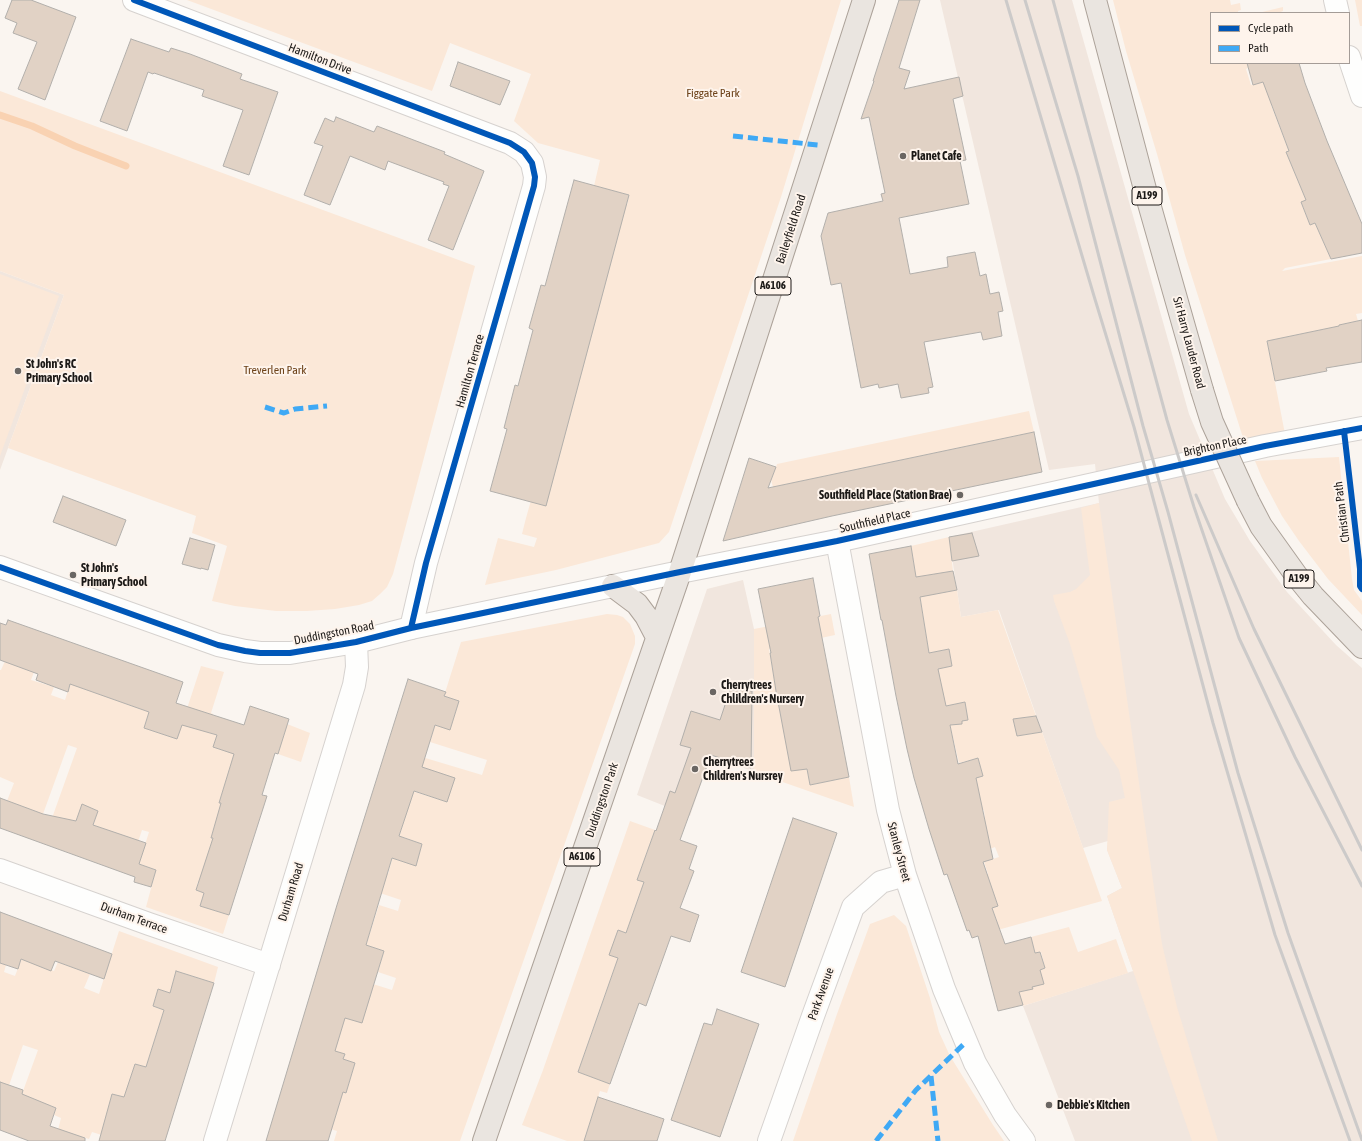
<!DOCTYPE html>
<html>
<head>
<meta charset="utf-8">
<style>
  body { margin:0 }
  #map { position:relative; width:1362px; height:1141px; overflow:hidden; background:#faf5f0; font-family:"Asap Condensed",sans-serif }
  canvas { display:block }
  .legend { position:absolute; left:1210px; top:12px; width:140px; height:52px; box-sizing:border-box; background:#fef4ec; border:1px solid #a49c97; margin:0; padding:5px 7px; list-style:none; font-size:12px; color:#1c1917 }
  .legend li { display:flex; align-items:center; gap:8px; height:20px }
  .legend b { width:20px; border:1px solid #a49c97 }
</style>
</head>
<body>
<div id="map">
<canvas width="1362" height="1141"></canvas>
<ul class="legend">
<li><b style="height:5px;background:#0057b8"></b>Cycle path</li>
<li><b style="height:5px;background:#3fa9f5"></b>Path</li>
</ul>
</div>
<script>
const c = document.querySelector('canvas').getContext('2d');
c.lineJoin = 'round';
function fill(path, color) { c.fillStyle = color; c.fill(path, 'evenodd'); }
const poly = rows => new Path2D(rows.map(r => 'M' + r).join(''));
function trace(path, color, width, dash) { c.strokeStyle = color; c.lineWidth = width; c.lineCap = dash ? 'butt' : 'round'; c.setLineDash(dash || []); c.stroke(path); }
function write(font, color, halo, rows, align = 'center') {
  c.font = font + ' "Asap Condensed",sans-serif'; c.lineWidth = 4; c.setLineDash([]); c.textBaseline = 'middle'; c.strokeStyle = halo; c.fillStyle = color; for (const [text, x, y, turn = 0] of rows) {
    c.save(); c.translate(x, y); c.rotate((+turn || 0) * Math.PI / 180); c.textAlign = isNaN(turn) ? turn : align; if (halo) c.strokeText(text, 0, 0); c.fillText(text, 0, 0); c.restore();
  }
}
const built = poly([
  [940,0,1072,0,1189,414,1225,499,1250,541,1287,592,1336,645,1362,668,1362,1141,1075,1141,1023,1006,1133,971,1107,896,1122,888,1107,850,1108,841,1083,848,999,610,961,617,949,537,1099,503,1095,464,1049,470],
  [0,271,64,295,0,470],
  [743,580,754,629,754,772,711,755,690,816,637,795,707,589]
]);
const green = poly([
  [187,0,841,0,781,197,669,532,659,543,556,570,485,585,498,538,534,547,537,538,522,534,526,518,616,202,627,205,629,195,594,186,600,160,538,143,514,121,531,74,450,43,432,91],
  [1113,0,1230,0,1231,5,1240,3,1241,10,1238,11,1238,13,1211,13,1211,63,1247,63,1248,68,1246,69,1251,85,1266,81,1305,91,1271,105,1289,151,1286,152,1306,200,1301,203,1310,225,1315,223,1331,259,1285,268,1282,271,1362,256,1362,313,1356,314,1358,321,1339,325,1347,364,1339,366,1331,328,1267,341,1285,434,1245,444,1185,255,1157,154,1126,51],
  [1355,0,1362,0,1362,26,1360,26],
  [1283,7,1283,11,1278,13,1258,13],
  [0,91,475,266,393,574,387,587,380,594,372,601,359,605,335,609,307,611,276,611,235,606,212,601,227,546,192,533,196,516,8,448,64,295,0,271],
  [0,274,59,296,0,456],
  [1029,411,1034,432,773,487,771,480,777,464],
  [1339,457,1352,579,1354,590,1362,601,1362,615,1328,579,1299,541,1282,516,1262,478,1255,461],
  [1099,503,1162,944,1177,1007,1218,1141,1192,1141,1107,896,1122,888,1107,850,1109,802,1125,798,1119,770,1097,737,1070,644,1054,601,1053,595,1070,592,1076,589,1090,575,1081,508],
  [949,537,953,571,916,578,911,546],
  [957,590,961,617,998,610,1036,716,1014,719,1017,736,1042,732,1102,901,994,931,997,921,992,908,998,906,988,878,953,890,950,882,988,874,984,862,999,857,995,847,981,852,971,821,985,819,984,810,968,812,976,778,983,776,978,758,959,763,950,725,962,724,962,721,968,720,965,702,946,706,932,670,952,666,949,649,929,653,920,596],
  [607,614,617,615,623,617,630,624,635,636,635,644,460,1141,334,1141,337,1131,310,1123,322,1085,346,1093,355,1063,343,1059,345,1055,315,1046,357,979,392,990,396,978,378,972,384,951,366,945,379,905,398,911,401,900,365,888,371,869,388,874,393,856,397,860,416,865,422,844,403,837,399,838,412,791,447,802,426,774,428,769,419,766,422,757,482,775,487,760,430,742,435,725,450,729,459,701,444,696,461,642],
  [831,614,835,635,769,649,781,718,791,716,806,765,810,785,849,777,854,807,754,772,754,629],
  [5,661,34,672,31,680,54,687,51,695,65,700,76,666,82,688,149,712,144,728,177,739,201,666,224,672,211,713,213,714,207,732,217,735,213,747,225,751,231,749,236,750,219,803,231,806,215,825,211,838,220,841,207,884,198,882,196,890,204,893,200,906,229,915,223,934,146,907,156,870,139,864,149,832,142,830,136,848,91,832,98,811,82,805,74,826,52,818,77,748,68,745,43,814,7,801,14,783,0,777,0,670,1,670],
  [287,724,310,733,301,762,278,754],
  [630,821,655,830,637,880,644,882,626,933,618,930,610,955,618,958,578,1072,610,1084,607,1093,600,1091,584,1141,567,1141,522,1125,543,1070],
  [894,915,906,926,930,998,939,1032,950,1056,993,1125,1004,1141,793,1141,837,1014,870,924],
  [1069,927,1078,952,1116,939,1128,973,1023,1006,1019,992,1032,989,1032,987,1040,970,1045,968,1041,952,1035,953,1031,937],
  [119,931,218,967,214,983,176,971,170,993,158,989,153,1006,164,1010,146,1067,135,1064,130,1079,131,1099,112,1094,109,1106,121,1141,92,1132,89,1139,83,1137,82,1141,58,1130,61,1118,54,1115,56,1108,49,1105,46,1112,19,1102,38,1050,23,1045,5,1097,0,1082,0,963,6,965,4,972,15,976,25,950,40,966,54,971,58,962,90,974,84,988,99,994]
]);
const stream = poly([
  [0,115,32,126,75,146,126,166]
]);
const building = poly([
  [12,0,31,0,76,17,45,100,18,89,37,42,13,33,17,23,5,18,12,0],
  [899,0,920,0,899,68,910,71,904,89,959,77,963,96,953,99,966,160,960,161,969,204,899,218,910,274,948,267,947,257,975,252,980,276,986,274,990,294,999,292,1003,311,998,312,1002,336,983,340,981,332,924,342,933,387,928,388,929,393,901,398,898,384,879,388,878,384,861,388,841,283,831,285,821,236,828,213,883,201,881,194,885,193,869,117,861,119,874,81,873,81,899,0],
  [131,39,169,52,171,48,190,54,242,74,240,79,278,92,249,175,223,166,243,110,202,96,204,90,154,73,153,74,148,72,127,131,100,121,131,39],
  [458,62,510,81,500,105,450,86,458,62],
  [1247,63,1299,63,1305,83,1327,141,1362,224,1362,253,1331,259,1315,223,1310,225,1301,202,1306,200,1286,152,1289,151,1263,82,1253,85,1247,63],
  [336,117,374,132,377,126,445,152,444,154,484,171,453,250,428,240,449,186,443,184,444,182,388,161,385,170,350,156,330,205,304,195,323,146,314,143,325,118,334,122,336,117],
  [574,180,629,195,546,506,490,491,507,429,504,428,515,385,518,386,533,330,529,328,541,285,545,286,574,180],
  [1362,320,1362,362,1326,368,1327,371,1275,381,1267,341,1339,326,1339,325,1362,320],
  [1034,432,1042,472,832,516,723,541,749,458,776,467,768,488,1034,432],
  [63,496,126,520,116,546,53,522,63,496],
  [972,533,979,556,952,561,949,537,972,533],
  [190,538,215,545,208,570,201,568,201,569,182,564,190,538],
  [911,546,916,577,953,571,957,590,920,597,929,653,949,649,952,666,938,669,946,706,965,702,968,720,962,721,962,724,950,725,958,764,978,758,983,776,976,778,993,859,983,862,998,906,992,908,1005,944,1031,937,1035,953,1040,952,1045,968,1040,970,1044,984,1032,987,1033,989,1019,992,1023,1005,998,1011,978,936,972,938,969,930,967,931,947,874,944,875,929,829,914,778,907,749,896,696,882,620,881,620,869,554,911,546],
  [813,578,820,616,818,617,849,777,810,785,807,769,791,771,776,691,770,653,771,653,758,589,813,578],
  [8,620,183,682,176,703,244,725,250,706,289,719,278,754,275,753,262,795,267,796,229,915,200,906,204,893,196,890,213,838,211,838,221,803,219,803,234,754,213,747,217,735,182,725,177,739,144,728,149,712,70,684,68,692,36,680,38,674,0,660,0,623,6,625,8,620],
  [408,679,446,692,444,696,459,701,450,730,435,725,422,767,455,778,447,802,414,791,399,836,422,844,416,866,392,858,366,945,384,951,362,1023,345,1018,335,1051,345,1054,343,1059,355,1063,346,1093,343,1092,328,1141,266,1141,337,905,408,679],
  [730,690,752,691,751,768,711,755,680,840,697,846,689,869,694,871,680,908,699,915,690,942,671,936,646,1006,639,1003,610,1084,578,1072,618,958,609,955,618,930,626,933,644,882,637,880,655,830,656,831,670,791,675,793,691,748,680,745,691,711,720,720,730,690],
  [1036,716,1042,732,1017,736,1013,719,1036,716],
  [0,798,43,814,76,821,82,804,98,811,93,825,146,843,139,864,156,870,151,887,134,882,135,877,0,828,0,798],
  [793,818,837,833,785,987,741,972,793,818],
  [0,912,112,954,104,979,55,961,51,971,21,959,18,969,0,963,0,912],
  [176,971,214,983,165,1141,99,1141,112,1094,124,1097,135,1064,146,1067,164,1010,153,1006,158,989,170,993,176,971],
  [717,1009,759,1024,720,1137,671,1120,704,1023,712,1025,717,1009],
  [0,1082,23,1090,22,1094,56,1108,50,1126,85,1138,85,1141,29,1141,0,1130,0,1082],
  [598,1097,664,1119,657,1141,584,1141,598,1097]
]);
const minor = poly([
  [134,0,510,143,524,152,532,163,535,177,534,186,426,563,411,628],
  [1335,0,1338,13],
  [1349,57,1362,96],
  [837,541,888,810,905,875,944,989,975,1063,1005,1115,1024,1141],
  [0,870,149,924,269,965],
  [215,1141,354,685,357,667,356,642],
  [769,1141,813,1016,853,907,881,882,905,875]
]);
const tertiary = poly([
  [0,567,218,645,245,651,260,653,290,653,356,642,411,628,680,572,837,541,1265,446,1362,428]
]);
const primary = poly([
  [1095,0,1146,193,1202,390],
  [1248,501,1261,526,1296,575,1313,596,1362,647],
  [613,586,637,604,646,616,657,637],
  [484,1141,680,572,864,0]
]);
const rail = poly([
  [1006,0,1094,296,1134,427,1213,723,1275,935,1350,1141],
  [1025,0,1078,176,1143,426,1168,512,1238,773,1288,933,1362,1140],
  [1053,0,1167,420,1194,507,1239,638,1295,757,1362,886],
  [1196,495,1254,629,1362,850]
]);
const primaryBridge = poly([
  [1202,390,1212,422,1248,501]
]);
const quiet = poly([
  [733,136,818,145],
  [265,407,284,413,295,409,327,406],
  [931,1076,938,1141],
  [876,1141,916,1090,966,1042]
]);
const cycleway = poly([
  [134,0,510,143,524,152,532,163,535,177,534,186,426,563,411,628],
  [1344,431,1360,569,1360,586,1362,589],
  [0,567,218,645,245,651,260,653,290,653,356,642,411,628,680,572,837,541,1265,446,1362,428]
]);
const markers = [
  [903,156,4,"#6a6663"],
  [18,371,4,"#6a6663"],
  [960,495,4,"#6a6663"],
  [73,575,4,"#6a6663"],
  [713,692,4,"#6a6663"],
  [695,769,4,"#6a6663"],
  [1049,1105,4,"#6a6663"]
];
const shields = [
  [1147,196,30],
  [773,286,36],
  [1299,579,30],
  [582,857,36]
];
const shieldNames = [
  ["A199",1147,196],
  ["A6106",773,286],
  ["A199",1299,579],
  ["A6106",582,857]
];
const streetNames = [
  ["Hamilton Drive",320,59,21],
  ["Baileyfield Road",791,229,-72],
  ["Sir Harry Lauder Road",1189,343,75],
  ["Hamilton Terrace",470,371,-74],
  ["Brighton Place",1215,446,-12],
  ["Christian Path",1342,512,-97],
  ["Southfield Place",875,521,-13],
  ["Duddingston Road",334,633,-11],
  ["Duddingston Park",602,800,-71],
  ["Stanley Street",899,852,75],
  ["Durham Road",291,892,-73],
  ["Durham Terrace",134,918,20],
  ["Park Avenue",821,994,-70]
];
const parkNames = [
  ["Figgate Park",713,93],
  ["Treverlen Park",275,370]
];
const poiNames = [
  ["Planet Cafe",911,156],
  ["St John's RC",26,364],
  ["Primary School",26,378],
  ["Southfield Place (Station Brae)",952,495,"right"],
  ["St John's",81,568],
  ["Primary School",81,582],
  ["Cherrytrees",721,685],
  ["Chlildren's Nursery",721,699],
  ["Cherrytrees",703,762],
  ["Children's Nursrey",703,776],
  ["Debbie's Kitchen",1057,1105]
];
fill(built, '#f1e6de');
fill(green, '#fbe8d8');
trace(stream, '#f9d2b2', 7);
fill(building, '#e1d2c5');
trace(building, '#b2afab', 1);
trace(minor, '#d6d2cf', 24);
trace(tertiary, '#d6d2cf', 24);
trace(primary, '#aca299', 24);
trace(minor, '#fefefd', 22);
trace(tertiary, '#fefefd', 22);
trace(primary, '#eae5e0', 22);
trace(rail, '#cccac9', 3);
trace(primaryBridge, '#aca299', 24, []);
trace(primaryBridge, '#eae5e0', 22);
trace(quiet, '#3fa9f5', 5, [10, 5]);
trace(cycleway, '#0057b8', 6);
for (const [x, y, r, color] of markers) { const dot = new Path2D(); dot.arc(x, y, r, 0, 2 * Math.PI); c.fillStyle = color; c.fill(dot); trace(dot, '#fef4ec', 1.5); }
for (const [x, y, w] of shields) { const box = new Path2D(); box.roundRect(x - w / 2, y - 9, w, 18, 3); c.fillStyle = '#fef4ec'; c.fill(box); trace(box, '#1c1917', 1); }
write('bold 11px', '#1c1917', null, shieldNames);
write('12px', '#1c1917', '#fef4ec', streetNames);
write('12px', '#6d4219', '#fef4ec', parkNames);
write('bold 12px', '#1c1917', '#fef4ec', poiNames, 'left');
</script>
</body>
</html>
